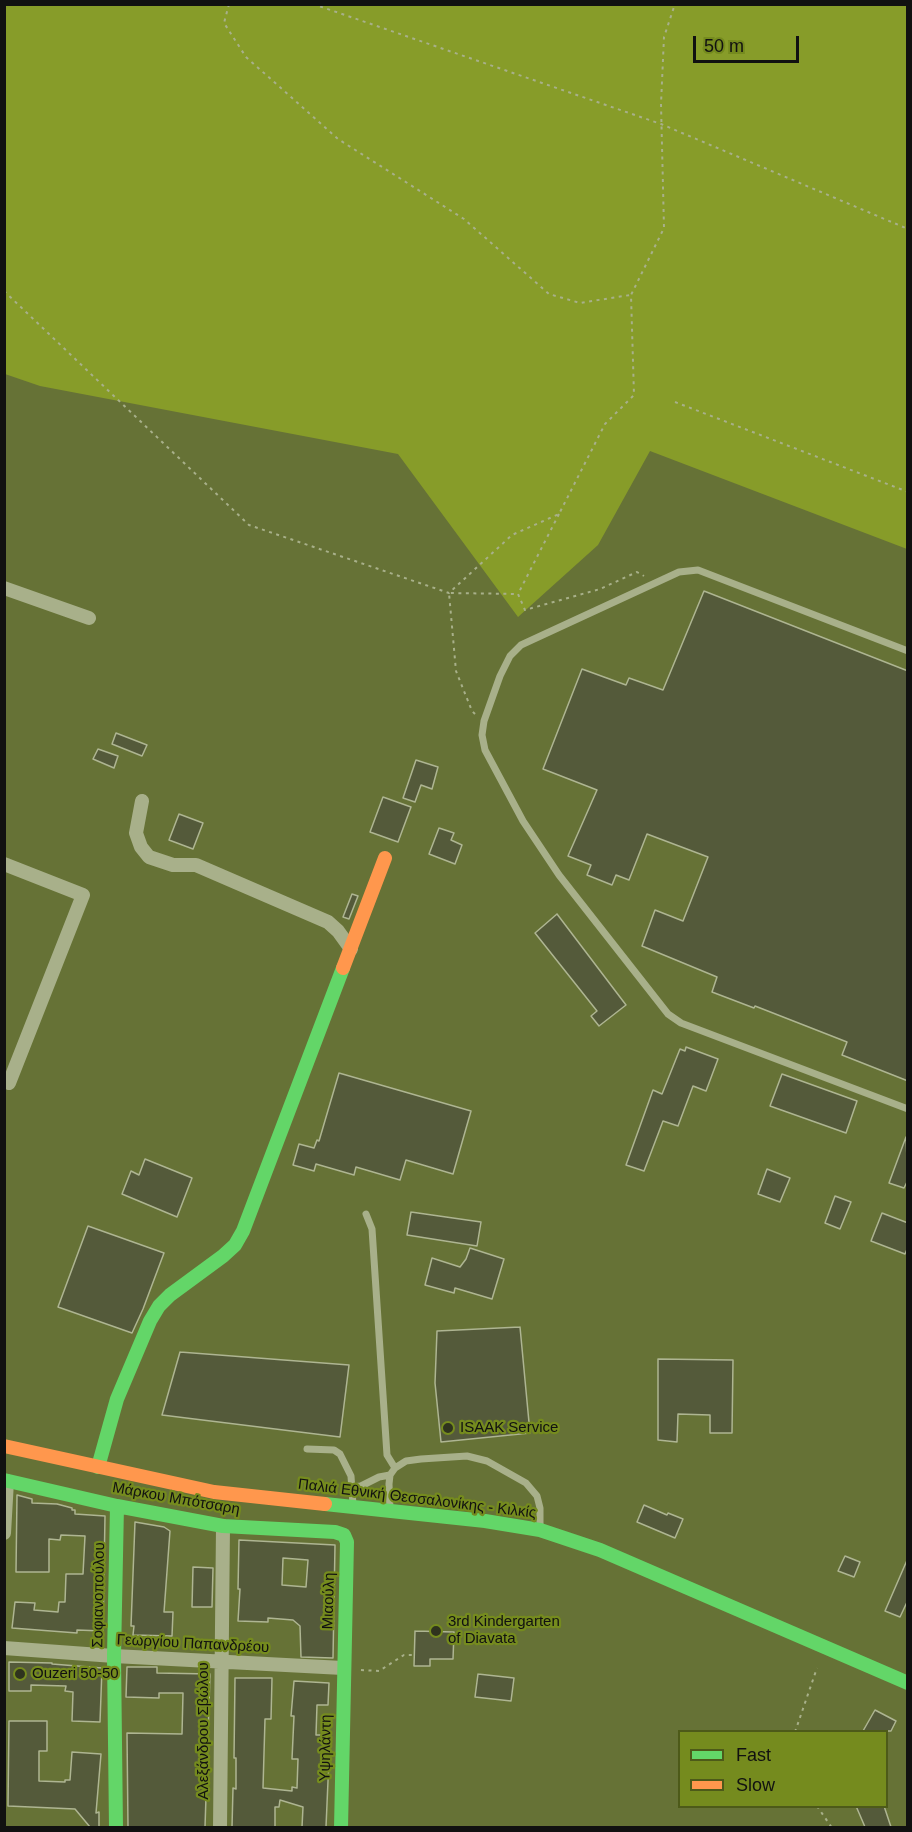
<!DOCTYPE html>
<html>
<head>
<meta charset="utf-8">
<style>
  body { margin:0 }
  #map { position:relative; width:912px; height:1832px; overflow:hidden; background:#667236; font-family:Arial,sans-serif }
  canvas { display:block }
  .frame { position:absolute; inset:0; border:6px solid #111; pointer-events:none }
  .legend { position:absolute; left:678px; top:1730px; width:210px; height:78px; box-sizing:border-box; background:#758b1e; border:2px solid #4d5a19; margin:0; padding:8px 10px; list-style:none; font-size:18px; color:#111 }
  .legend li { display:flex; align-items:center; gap:12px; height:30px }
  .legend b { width:30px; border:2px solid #4d5a19 }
  .scale { position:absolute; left:693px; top:36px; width:106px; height:27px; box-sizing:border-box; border:3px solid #111; border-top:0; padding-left:8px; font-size:18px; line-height:21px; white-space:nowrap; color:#111; -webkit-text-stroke:4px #758b1e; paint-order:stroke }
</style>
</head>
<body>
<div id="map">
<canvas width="912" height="1832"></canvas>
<div class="frame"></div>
<ul class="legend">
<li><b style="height:8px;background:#63d668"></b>Fast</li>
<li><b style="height:8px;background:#ff974d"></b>Slow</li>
</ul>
<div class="scale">50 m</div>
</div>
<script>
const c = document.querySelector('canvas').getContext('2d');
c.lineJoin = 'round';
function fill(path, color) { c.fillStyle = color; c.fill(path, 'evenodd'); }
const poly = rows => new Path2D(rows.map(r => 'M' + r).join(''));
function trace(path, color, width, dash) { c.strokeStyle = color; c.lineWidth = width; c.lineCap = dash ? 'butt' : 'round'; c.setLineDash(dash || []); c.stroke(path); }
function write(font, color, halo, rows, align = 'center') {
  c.font = font + ' Arial,sans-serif'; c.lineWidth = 4.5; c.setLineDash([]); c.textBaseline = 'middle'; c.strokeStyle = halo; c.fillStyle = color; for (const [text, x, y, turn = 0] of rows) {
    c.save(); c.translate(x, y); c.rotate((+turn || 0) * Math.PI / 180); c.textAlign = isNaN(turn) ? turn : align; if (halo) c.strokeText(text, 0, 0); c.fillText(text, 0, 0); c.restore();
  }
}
const green = poly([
  [4,5,907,5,907,549,650,451,598,545,518,617,398,454,40,386,5,374]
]);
const building = poly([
  [704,591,908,671,908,1081,842,1055,847,1042,755,1006,754,1008,712,992,717,977,642,946,655,910,683,921,708,857,647,834,629,880,616,875,612,885,587,875,591,865,568,856,597,790,543,769,582,669,626,685,629,678,663,690,704,591],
  [116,733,147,745,142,756,112,744,116,733],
  [98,749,118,756,114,768,93,759,98,749],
  [416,760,438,767,432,789,421,785,415,802,403,798,416,760],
  [383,797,411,807,398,842,370,832,383,797],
  [179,814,203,823,193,849,169,840,179,814],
  [439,828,454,833,451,840,462,845,455,864,429,854,439,828],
  [352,894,358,896,349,919,343,917,352,894],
  [557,914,626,1005,599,1026,591,1016,597,1011,535,933,557,914],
  [686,1047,718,1059,706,1091,693,1086,678,1126,663,1121,644,1171,626,1165,653,1090,662,1094,680,1049,685,1051,686,1047],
  [339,1073,471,1111,453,1174,406,1160,400,1180,356,1167,354,1175,316,1164,314,1171,293,1165,299,1144,314,1148,317,1140,319,1141,339,1073],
  [782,1074,857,1101,846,1133,770,1106,782,1074],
  [906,1137,908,1180,904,1188,889,1183,906,1137],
  [145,1159,192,1178,177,1217,122,1194,131,1171,139,1175,145,1159],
  [767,1169,790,1178,780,1202,758,1194,767,1169],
  [835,1196,851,1202,840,1229,825,1223,835,1196],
  [411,1212,481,1222,477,1246,407,1235,411,1212],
  [882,1213,908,1223,908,1247,905,1254,871,1241,882,1213],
  [88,1226,164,1253,143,1309,132,1333,58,1307,88,1226],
  [470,1248,504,1259,492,1299,455,1288,454,1293,425,1285,432,1258,460,1267,466,1259,470,1248],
  [520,1327,530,1433,441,1442,435,1383,437,1331,520,1327],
  [180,1352,349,1365,340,1437,162,1415,180,1352],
  [658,1359,733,1360,732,1433,710,1433,710,1415,678,1414,677,1442,658,1440,658,1359],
  [17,1495,32,1499,32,1503,57,1504,72,1508,72,1510,75,1510,75,1514,105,1516,103,1631,77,1630,77,1633,12,1628,15,1602,35,1603,34,1610,58,1612,59,1602,65,1602,66,1574,83,1574,85,1536,61,1535,60,1540,49,1539,49,1572,16,1572,17,1495],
  [644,1505,667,1515,668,1513,683,1519,675,1538,637,1522,644,1505],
  [135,1522,164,1527,170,1531,164,1612,173,1612,172,1636,133,1635,134,1626,131,1626,135,1522],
  [239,1540,335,1545,333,1658,301,1657,300,1626,293,1620,268,1618,268,1622,238,1621,240,1589,238,1589,239,1540],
  [283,1558,308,1560,306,1587,282,1585,283,1558],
  [845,1556,860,1562,854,1577,838,1571,845,1556],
  [908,1558,908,1600,900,1617,885,1611,908,1558],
  [193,1567,213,1568,212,1607,192,1607,193,1567],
  [415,1631,454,1632,453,1659,430,1659,430,1666,414,1666,415,1631],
  [9,1662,52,1663,52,1664,102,1668,100,1722,72,1721,73,1692,65,1691,66,1686,31,1685,31,1691,9,1691,9,1662],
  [127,1667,157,1667,157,1673,210,1674,205,1827,128,1827,127,1733,182,1734,183,1693,159,1693,159,1698,126,1697,127,1667],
  [478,1674,514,1678,511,1701,475,1697,478,1674],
  [235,1678,272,1678,271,1719,265,1719,263,1788,292,1791,292,1787,297,1788,298,1759,292,1759,294,1716,291,1716,294,1681,329,1683,328,1705,317,1705,316,1735,330,1735,326,1827,302,1827,303,1807,280,1800,279,1807,275,1807,275,1827,232,1827,233,1788,236,1789,236,1758,234,1758,235,1678],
  [875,1710,896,1721,891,1731,863,1731,875,1710],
  [9,1721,47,1721,47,1751,39,1751,39,1781,65,1782,65,1780,70,1780,72,1752,101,1754,96,1813,99,1812,99,1827,90,1827,75,1809,8,1806,9,1721],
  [856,1806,884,1806,891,1827,865,1827,856,1806]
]);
const path = poly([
  [229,4,224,23,246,57,338,139,464,219,549,294,580,303,630,295],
  [313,4,661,124,908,229],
  [4,291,249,525,449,593,512,535,559,514,605,424,634,395,631,295,664,228,661,104,664,37,675,4],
  [675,402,908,492],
  [559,514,518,594,525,610,600,589,637,572,644,576],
  [475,714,472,711,456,671,449,593,518,594],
  [361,1670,379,1671,404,1655,414,1655],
  [795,1732,817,1668],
  [817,1806,832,1828]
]);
const lane = poly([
  [908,651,698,570,679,572,521,645,510,656,500,676,484,721,482,735,485,750,523,821,559,875,668,1014,681,1023,908,1109],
  [366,1214,372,1229,387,1455,395,1468],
  [307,1449,334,1450,340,1454,351,1476,353,1505],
  [352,1487,361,1486,379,1477,390,1475],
  [390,1509,389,1484,390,1475,395,1468,406,1461,421,1459,467,1456,487,1461,526,1483,537,1496,540,1508,540,1528]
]);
const street = poly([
  [4,588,89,618],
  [142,801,136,833,141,847,149,857,173,865,196,865,328,922,338,931,351,949],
  [4,864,83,895,9,1083],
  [4,1533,7,1481],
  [4,1648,114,1656,343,1668],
  [220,1828,223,1526]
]);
const fast = poly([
  [98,1467,117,1399,150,1321,159,1306,170,1295,223,1256,235,1245,243,1231,343,968],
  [4,1480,117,1506,223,1526,335,1532,344,1535,347,1542,341,1828],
  [325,1504,485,1521,540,1530,600,1550,908,1683],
  [116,1828,114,1656,117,1506]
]);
const slow = poly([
  [343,968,385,858],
  [4,1446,214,1492,325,1504]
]);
const markers = [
  [448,1428,6,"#2f331e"],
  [436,1631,6,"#2f331e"],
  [20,1674,6,"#2f331e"]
];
const poiNames = [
  ["ISAAK Service",460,1428],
  ["3rd Kindergarten",448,1622],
  ["of Diavata",448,1639],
  ["Ouzeri 50-50",32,1674]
];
const streetNames = [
  ["Μάρκου Μπότσαρη",176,1499,10],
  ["Παλιά Εθνική Θεσσαλονίκης - Κιλκίς",417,1499,7],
  ["Σοφιανοπούλου",99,1595,-89],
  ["Μιαούλη",329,1601,-88],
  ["Γεωργίου Παπανδρέου",193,1644,3],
  ["Αλεξάνδρου Σβώλου",204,1731,-90],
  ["Υψηλάντη",326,1748,-89]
];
fill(green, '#879c29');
fill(building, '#545a3a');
trace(building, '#aeb592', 1.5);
trace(path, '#a8b08a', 2, [3, 4.5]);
trace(lane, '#a8b08a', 7);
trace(street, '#a8b08a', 14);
trace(fast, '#63d668', 14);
trace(slow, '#ff974d', 14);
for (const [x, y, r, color] of markers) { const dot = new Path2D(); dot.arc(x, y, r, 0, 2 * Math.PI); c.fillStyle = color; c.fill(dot); trace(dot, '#758b1e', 2); }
write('15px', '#111', '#758b1e', poiNames, 'left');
write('15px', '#111', '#758b1e', streetNames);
</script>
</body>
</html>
